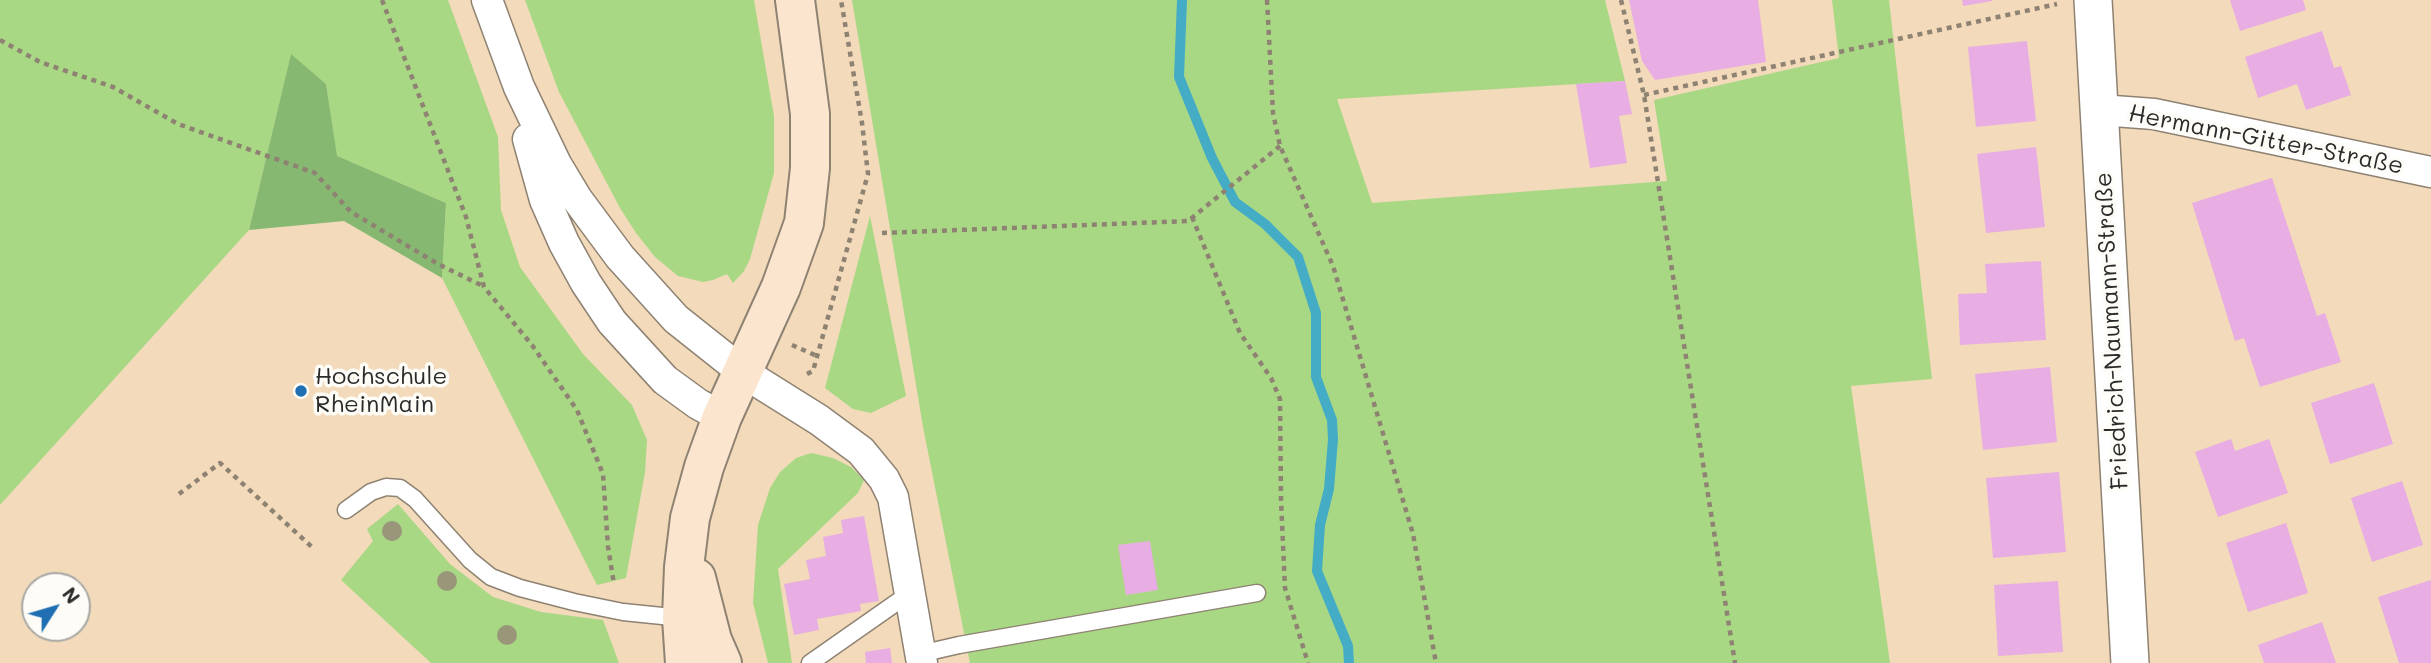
<!DOCTYPE html>
<html>
<head>
<meta charset="utf-8">
<style>
  body { margin:0 }
  #map { position:relative; width:2431px; height:663px; overflow:hidden; background:#f2daba; font-family:Mali,sans-serif }
  canvas { display:block }
  .north { position:absolute; left:21px; top:572px; width:70px; height:70px; box-sizing:border-box; background:#fdfcf7; border:2px solid #a9a8a5; border-radius:50%; rotate:53deg; font-size:19px; font-weight:700; line-height:28px; text-align:center; color:#2b2b2b }
  .north::after { content:''; display:block; margin:auto; width:24px; height:32px; background:#1f6fb2; clip-path:polygon(50% 0,100% 100%,50% 72%,0 100%) }
</style>
</head>
<body>
<div id="map">
<canvas width="2431" height="663"></canvas>
<div class="north">N</div>
</div>
<script>
const c = document.querySelector('canvas').getContext('2d');
c.lineJoin = 'round';
function fill(path, color) { c.fillStyle = color; c.fill(path, 'evenodd'); }
const poly = rows => new Path2D(rows.map(r => 'M' + r).join(''));
function trace(path, color, width, dash) { c.strokeStyle = color; c.lineWidth = width; c.lineCap = dash ? 'butt' : 'round'; c.setLineDash(dash || []); c.stroke(path); }
function write(font, color, halo, rows, align = 'center') {
  c.font = font + ' Mali,sans-serif'; c.lineWidth = 7; c.setLineDash([]); c.textBaseline = 'middle'; c.strokeStyle = halo; c.fillStyle = color; for (const [text, x, y, turn = 0] of rows) {
    c.save(); c.translate(x, y); c.rotate((+turn || 0) * Math.PI / 180); c.textAlign = isNaN(turn) ? turn : align; if (halo) c.strokeText(text, 0, 0); c.fillText(text, 0, 0); c.restore();
  }
}
const green = poly([
  [0,0,448,0,498,137,501,210,520,267,583,354,632,405,647,440,645,472,626,578,597,585,442,278,446,203,336,156,326,84,291,55,249,230,0,505],
  [525,0,754,0,774,116,774,173,750,259,744,271,733,283,727,274,713,280,703,282,678,276,655,257,636,233,620,208,559,92],
  [852,0,1605,0,1625,81,1337,99,1372,203,1667,181,1654,100,1839,58,1832,0,1889,0,1932,379,1851,386,1890,663,970,663,923,427],
  [870,216,906,396,871,413,853,409,825,388],
  [811,453,833,458,851,467,864,480,858,493,778,569,792,663,768,663,753,603,758,525,770,488,780,472,796,458],
  [398,504,450,564,493,597,541,612,603,620,619,663,431,663,341,580,373,541,367,529]
]);
const forest = poly([
  [291,54,326,84,337,156,446,203,442,278,344,221,249,230]
]);
const stream = poly([
  [1182,0,1179,77,1212,158,1235,202,1265,224,1298,257,1316,313,1316,377,1332,420,1333,439,1329,489,1320,525,1317,571,1348,646,1349,663]
]);
const building = poly([
  [1629,0,1758,0,1766,62,1655,80,1642,61],
  [1962,0,1992,0,1992,1,1963,6],
  [2230,0,2303,0,2306,10,2240,31],
  [2322,31,2334,68,2341,66,2351,95,2306,110,2297,84,2258,98,2245,57],
  [2027,41,2036,121,1976,127,1968,47],
  [1625,81,1632,114,1619,116,1627,163,1590,168,1576,84],
  [2036,147,2045,227,1986,233,1977,154],
  [2272,178,2317,316,2325,313,2341,362,2260,387,2244,338,2235,341,2192,203],
  [2041,261,2046,340,1960,345,1958,294,1987,293,1985,264],
  [2050,367,2057,442,1983,450,1975,374],
  [2374,383,2393,444,2330,464,2311,403],
  [2231,439,2235,451,2269,439,2288,493,2218,517,2195,452],
  [2059,472,2066,552,1993,558,1986,478],
  [2402,481,2423,545,2372,562,2351,498],
  [864,516,879,601,860,604,861,611,817,619,819,630,794,635,784,584,810,579,806,560,826,556,823,537,843,533,841,520],
  [2286,523,2308,593,2248,612,2226,543],
  [1150,541,1158,590,1126,595,1118,545],
  [2431,580,2431,663,2399,663,2378,597],
  [2058,581,2063,652,1998,656,1994,585],
  [2322,622,2336,663,2264,663,2258,645],
  [890,648,892,663,866,663,865,652]
]);
const path = poly([
  [382,0,466,217,484,287,532,345,577,410,603,474,608,547,614,584],
  [1267,0,1273,113,1280,146,1333,266,1413,534,1436,663],
  [1621,0,1644,95,1735,663],
  [0,40,40,62,113,87,178,124,315,173,351,212,438,264,483,286],
  [1644,95,2057,4],
  [1192,217,1240,333,1271,378,1280,399,1281,500,1285,588,1308,663],
  [882,233,1188,221,1280,146],
  [792,345,817,356],
  [807,374,813,371,868,174,862,123,841,0],
  [179,494,220,463,313,548]
]);
const service = poly([
  [346,510,371,492,386,487,400,488,415,499,470,560,491,577,520,588,574,602,623,612,682,618],
  [920,654,959,645,1257,593],
  [810,663,910,593]
]);
const minor = poly([
  [487,0,519,87,556,164,577,199,620,257,676,319,744,373,819,420,861,451,884,479,893,497,922,663],
  [2100,110,2154,114,2431,172],
  [528,139,545,200,564,243,586,283,612,322,665,380,698,404,722,417]
]);
const tertiary = poly([
  [2093,0,2130,663]
]);
const secondary = poly([
  [696,578,712,640,722,663],
  [685,663,682,618,684,567,690,518,704,467,722,417,781,287,804,223,810,168,810,114,795,0]
]);
const trees = [
  [392,531],
  [447,581],
  [507,635]
];
const markers = [
  [301,391,7,"#1f6fb2"]
];
const streetNames = [
  ["Hermann-Gitter-Straße",2266,140,11],
  ["Friedrich-Naumann-Straße",2112,331,-93]
];
const poiNames = [
  ["Hochschule",315,377],
  ["RheinMain",315,405]
];
fill(green, '#a9d885');
fill(forest, '#86b872');
trace(stream, '#44acc4', 10);
fill(building, '#e8ade2');
trace(service, '#8e8272', 19);
trace(minor, '#8e8272', 33);
trace(tertiary, '#8e8272', 40);
trace(secondary, '#8e8272', 42);
trace(path, '#8e8272', 4.5, [5, 5]);
trace(service, '#fff', 16);
trace(minor, '#fff', 30);
trace(tertiary, '#fff', 37);
trace(secondary, '#fce5cf', 38);
c.fillStyle = '#99967a';
for (const [x, y] of trees) { c.beginPath(); c.arc(x, y, 10, 0, 2 * Math.PI); c.fill(); }
for (const [x, y, r, color] of markers) { const dot = new Path2D(); dot.arc(x, y, r, 0, 2 * Math.PI); c.fillStyle = color; c.fill(dot); trace(dot, '#fdfcf7', 2.5); }
write('24px', '#2b2b2b', '#fdfcf7', streetNames);
write('24px', '#2b2b2b', '#fdfcf7', poiNames, 'left');
</script>
</body>
</html>
